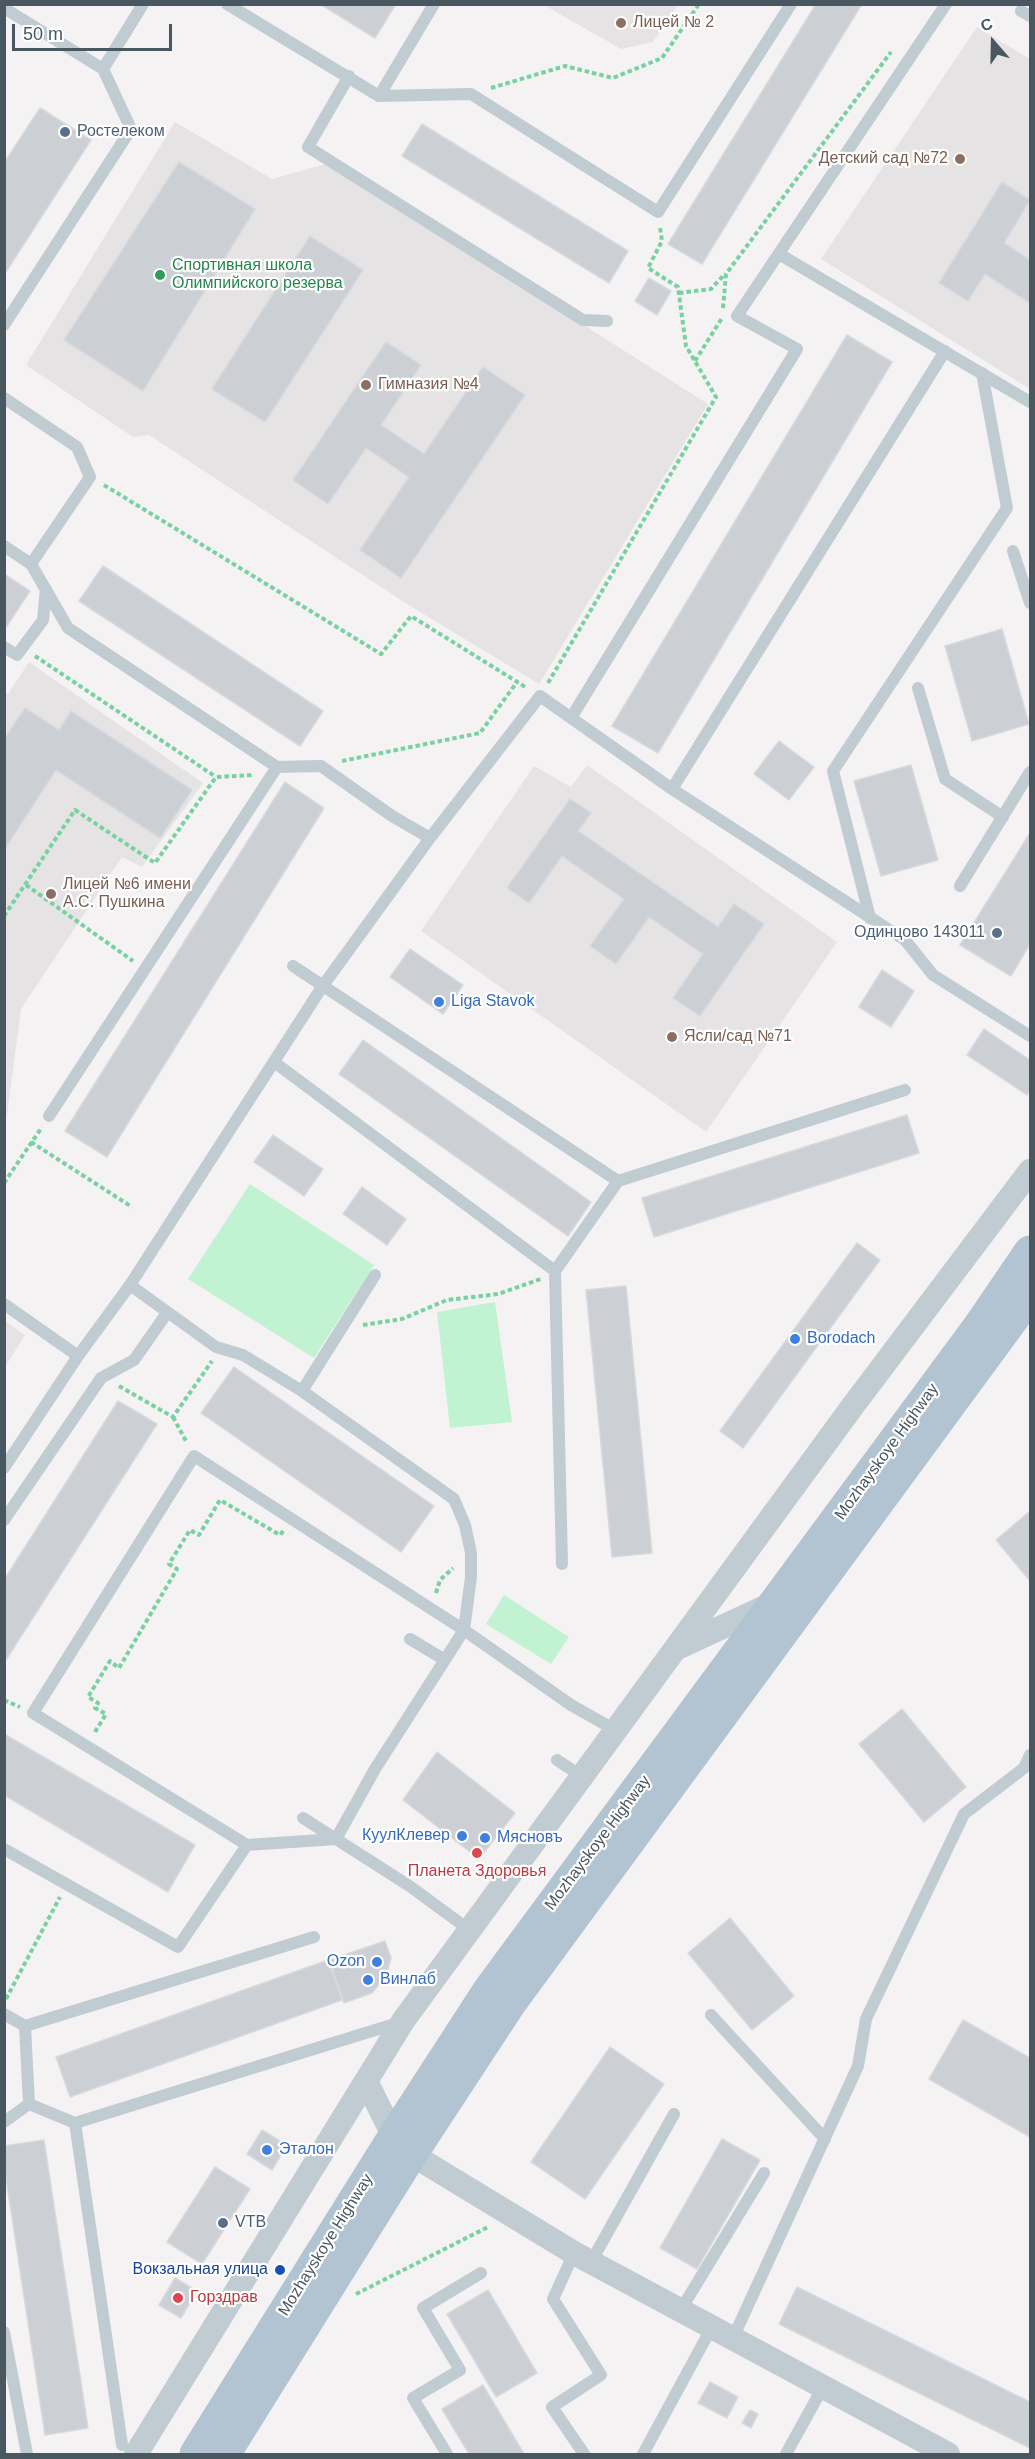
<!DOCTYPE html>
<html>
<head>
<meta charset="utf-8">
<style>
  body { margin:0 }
  #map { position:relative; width:1035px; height:2459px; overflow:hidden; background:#f5f2f3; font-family:Arial,sans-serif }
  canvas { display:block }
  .frame { position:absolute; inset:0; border:6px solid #495761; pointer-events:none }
  .north { position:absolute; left:963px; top:12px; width:60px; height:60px; -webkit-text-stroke:4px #fff; paint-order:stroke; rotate:340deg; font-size:16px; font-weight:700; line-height:24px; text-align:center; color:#495761 }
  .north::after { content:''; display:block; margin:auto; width:21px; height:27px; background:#495761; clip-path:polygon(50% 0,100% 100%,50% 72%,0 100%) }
  .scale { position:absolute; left:12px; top:24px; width:160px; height:27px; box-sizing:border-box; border:3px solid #495761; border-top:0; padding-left:8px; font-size:18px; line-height:21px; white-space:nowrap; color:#495761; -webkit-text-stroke:4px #fff; paint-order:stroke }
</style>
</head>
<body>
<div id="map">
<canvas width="1035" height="2459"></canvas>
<div class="frame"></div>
<div class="north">С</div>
<div class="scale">50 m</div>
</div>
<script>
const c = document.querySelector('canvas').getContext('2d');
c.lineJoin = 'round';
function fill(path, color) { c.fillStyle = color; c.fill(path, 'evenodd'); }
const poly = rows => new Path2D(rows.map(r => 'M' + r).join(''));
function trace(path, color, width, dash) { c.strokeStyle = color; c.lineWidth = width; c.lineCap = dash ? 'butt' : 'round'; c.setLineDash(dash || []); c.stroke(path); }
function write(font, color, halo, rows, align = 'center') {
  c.font = font + ' Arial,sans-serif'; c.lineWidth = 4.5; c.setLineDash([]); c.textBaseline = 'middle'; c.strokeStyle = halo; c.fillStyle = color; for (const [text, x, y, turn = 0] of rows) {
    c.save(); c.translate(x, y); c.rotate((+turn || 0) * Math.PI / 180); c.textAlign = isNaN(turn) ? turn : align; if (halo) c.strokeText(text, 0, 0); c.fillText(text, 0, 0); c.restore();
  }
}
const education = poly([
  [544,5,678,5,653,42,621,49],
  [977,27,1030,59,1030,389,821,259],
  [175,122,272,179,329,163,708,404,539,684,407,604,149,435,133,437,26,365],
  [29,662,203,783,142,867,122,857,21,1009,7,1115,5,1120,5,692,8,694],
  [587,765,837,942,706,1132,421,931,534,766,571,787],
  [5,1321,25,1335,5,1367]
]);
const green = poly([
  [250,1184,374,1265,314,1358,188,1279],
  [495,1302,512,1422,450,1428,437,1312],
  [504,1595,569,1637,551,1664,486,1624]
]);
const building = poly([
  [320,4,396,4,375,38,320,4],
  [816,4,862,4,702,264,668,244,816,4],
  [40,108,91,140,4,275,4,163,40,108],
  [422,124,628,251,609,283,402,156,422,124],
  [179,162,255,209,143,391,64,340,179,162],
  [1002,182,1030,200,1004,243,1030,260,1030,303,985,274,968,301,939,283,1002,182],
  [310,236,363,270,265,422,212,389,310,236],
  [649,278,671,291,657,315,635,301,649,278],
  [847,335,892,362,658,753,612,726,847,335],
  [386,342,421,365,381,425,424,454,483,367,525,395,401,578,360,550,409,477,366,448,328,504,293,480,386,342],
  [103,566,323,711,300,746,79,601,103,566],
  [4,574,30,591,5,629,4,629,4,574],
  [1002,629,1029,724,972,741,945,646,1002,629],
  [25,708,59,730,71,711,192,790,160,838,56,770,4,850,4,739,25,708],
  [779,741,814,767,789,800,754,774,779,741],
  [911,765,938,860,881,876,854,781,911,765],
  [285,782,324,808,107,1157,65,1131,285,782],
  [570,799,591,813,578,831,718,927,734,904,764,924,700,1016,673,998,703,954,649,917,616,964,590,946,624,899,562,856,529,903,507,888,570,799],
  [1030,833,1030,944,1011,976,960,945,1030,833],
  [410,949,463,985,443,1014,390,977,410,949],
  [882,970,914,991,891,1027,859,1007,882,970],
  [984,1029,1030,1060,1030,1091,1027,1095,967,1055,984,1029],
  [363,1040,591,1202,568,1236,339,1074,363,1040],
  [907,1115,919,1153,654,1237,642,1198,907,1115],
  [273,1135,323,1169,304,1196,254,1162,273,1135],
  [362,1187,406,1219,387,1245,343,1214,362,1187],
  [857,1243,880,1260,743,1448,720,1431,857,1243],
  [626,1286,652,1553,612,1557,586,1290,626,1286],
  [234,1367,434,1506,401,1552,201,1413,234,1367],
  [118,1401,157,1424,4,1663,4,1580,118,1401],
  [1030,1511,1030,1581,996,1540,1030,1511],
  [902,1709,966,1787,924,1822,859,1744,902,1709],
  [4,1734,195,1845,168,1892,4,1795,4,1734],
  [437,1752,515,1813,479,1859,403,1800,437,1752],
  [730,1918,794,1996,752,2030,688,1953,730,1918],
  [385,1941,391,1958,386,1976,372,1993,344,2003,329,1960,385,1941],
  [328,1960,342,2000,70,2097,56,2057,328,1960],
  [963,2020,1030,2058,1030,2137,929,2079,963,2020],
  [610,2047,664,2084,585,2199,531,2162,610,2047],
  [262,2130,287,2145,272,2170,247,2154,262,2130],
  [722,2139,760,2160,697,2269,660,2248,722,2139],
  [44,2140,88,2428,45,2435,4,2165,4,2146,44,2140],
  [215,2167,250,2189,202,2264,167,2242,215,2167],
  [175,2278,197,2291,181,2318,159,2305,175,2278],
  [797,2287,1030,2402,1030,2448,779,2324,797,2287],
  [488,2290,537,2373,496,2397,447,2314,488,2290],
  [710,2382,738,2397,727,2418,698,2403,710,2382],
  [483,2385,524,2454,469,2454,442,2409,483,2385],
  [750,2410,758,2414,751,2428,742,2423,750,2410]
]);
const path = poly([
  [491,88,565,66,613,78,662,58,699,4],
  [679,293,711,289,725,274],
  [723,308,726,274,891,52],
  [695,361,722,318],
  [104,485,381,654,411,616,527,688],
  [35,656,216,777],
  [548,683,716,397,686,346,678,287,648,268,662,241,660,227],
  [342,761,480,733,517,682],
  [26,885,133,961],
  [4,916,75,810,155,863,216,777,254,775],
  [31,1142,132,1207],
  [4,1183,42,1127],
  [363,1325,402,1319,447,1300,498,1294,541,1279],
  [119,1386,173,1417,212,1361],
  [173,1417,187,1443],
  [436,1593,440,1580,453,1568],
  [4,1700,20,1707],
  [95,1732,106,1714,95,1708,98,1703,88,1697,110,1661,119,1668,177,1569,169,1564,190,1530,199,1535,220,1500,280,1535,284,1530],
  [6,1999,60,1897],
  [356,2294,488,2227]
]);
const lane = poly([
  [227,4,379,96,471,94,658,212,791,4],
  [4,8,103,69,143,4],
  [1021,11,1030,16],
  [349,76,308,147,583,320,607,321],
  [379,96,434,4],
  [779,254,1030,402],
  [4,325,131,129,103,69],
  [4,398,77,447,90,477,31,564,68,628,277,767,321,766,392,816,430,838],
  [4,546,31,564],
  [1013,551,1030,603],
  [4,647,17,655,43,620,46,589],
  [918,688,945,779,1003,817],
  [571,718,797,349,737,316,946,4],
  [672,789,945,351],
  [960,886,1030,772],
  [870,918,833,771,1007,508,982,373],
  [274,1062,555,1271,618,1181,293,966],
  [49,1116,277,767],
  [618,1181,905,1090],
  [555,1271,562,1564],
  [130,1285,216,1347,243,1355,302,1391],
  [4,1304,78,1356],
  [4,1468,78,1356,130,1285,322,987,430,838,540,696,672,789,905,940,933,975,1030,1036],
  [4,1520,101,1378,134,1360,167,1313],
  [410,1639,445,1660],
  [557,1760,583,1777],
  [303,1818,336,1839],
  [336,1839,247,1845,33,1713,194,1456,464,1630,471,1577,471,1553,465,1525,454,1499,302,1391,375,1275],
  [4,1849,178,1947,247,1845],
  [468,1929,411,1887,336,1839,375,1769,464,1630,571,1705,617,1731],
  [4,2014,25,2026,29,2104],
  [711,2015,825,2139],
  [25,2026,314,1937],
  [4,2122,29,2104,75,2123,122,2445],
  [75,2123,401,2022],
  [574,2253,553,2299,601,2375,552,2407,584,2454],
  [591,2262,674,2114],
  [680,2311,764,2173],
  [4,2332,27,2454],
  [733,2338,858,2066,866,2019,964,1814,1024,1768,1030,1755],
  [447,2454,413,2398,460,2370,423,2308,481,2273],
  [643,2454,712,2327],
  [786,2454,823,2387]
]);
const street = poly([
  [677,1648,774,1603],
  [366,2081,394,2137,411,2154,574,2253,948,2454],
  [136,2454,403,2021,852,1407,1030,1171]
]);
const primary = poly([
  [196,2454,394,2137,490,1989,981,1324,1030,1252],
  [224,2454,411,2154,510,2003,1030,1295]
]);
const markers = [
  [621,23,6,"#8d6e63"],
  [65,132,6,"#5c6f8a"],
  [960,159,6,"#8d6e63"],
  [160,275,6,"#2e9e5b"],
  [366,385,6,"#8d6e63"],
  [51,894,6,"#8d6e63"],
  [997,933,6,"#5c6f8a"],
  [439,1002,6,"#3f7fe0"],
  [672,1037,6,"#8d6e63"],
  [795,1339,6,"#3f7fe0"],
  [462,1836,6,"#3f7fe0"],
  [485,1838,6,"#3f7fe0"],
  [477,1853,6,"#e0444e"],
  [377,1962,6,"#3f7fe0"],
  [368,1980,6,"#3f7fe0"],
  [267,2150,6,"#3f7fe0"],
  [223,2223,6,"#5c6f8a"],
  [280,2270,6,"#1a4fb4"],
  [178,2298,6,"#e0444e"]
];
const educationNames = [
  ["Лицей № 2",633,23],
  ["Детский сад №72",948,159,"right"],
  ["Гимназия №4",378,385],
  ["Лицей №6 имени",63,885],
  ["А.С. Пушкина",63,903],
  ["Ясли/сад №71",684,1037]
];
const serviceNames = [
  ["Ростелеком",77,132],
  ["Одинцово 143011",985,933,"right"],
  ["VTB",235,2223]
];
const leisureNames = [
  ["Спортивная школа",172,266],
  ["Олимпийского резерва",172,284]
];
const shopNames = [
  ["Liga Stavok",451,1002],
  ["Borodach",807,1339],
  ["КуулКлевер",450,1836,"right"],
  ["Мясновъ",497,1838],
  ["Ozon",365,1962,"right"],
  ["Винлаб",380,1980],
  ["Эталон",279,2150]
];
const streetNames = [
  ["Mozhayskoye Highway",887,1452,-54],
  ["Mozhayskoye Highway",598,1843,-53],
  ["Mozhayskoye Highway",326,2245,-58]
];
const healthNames = [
  ["Планета Здоровья",477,1872],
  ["Горздрав",190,2298,"left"]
];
const transitNames = [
  ["Вокзальная улица",268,2270]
];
fill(education, '#e6e3e5');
fill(green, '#c1f2d1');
fill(building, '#ccd0d5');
trace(building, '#d6d9de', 1.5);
trace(path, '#78d1a0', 4, [4.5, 3]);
trace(lane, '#c0cbd2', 12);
trace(street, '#c0cbd2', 24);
trace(primary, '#b2c4d1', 33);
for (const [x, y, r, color] of markers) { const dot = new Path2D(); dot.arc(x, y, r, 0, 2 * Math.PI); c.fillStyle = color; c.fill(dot); trace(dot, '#fff', 2); }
write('16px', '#785e54', '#fff', educationNames, 'left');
write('16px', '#4e5e75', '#fff', serviceNames, 'left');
write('16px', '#27864d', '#fff', leisureNames, 'left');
write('16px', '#366cbe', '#fff', shopNames, 'left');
write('16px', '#495761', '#fff', streetNames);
write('16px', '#be3a42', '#fff', healthNames);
write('16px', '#164399', '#fff', transitNames, 'right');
</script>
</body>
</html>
